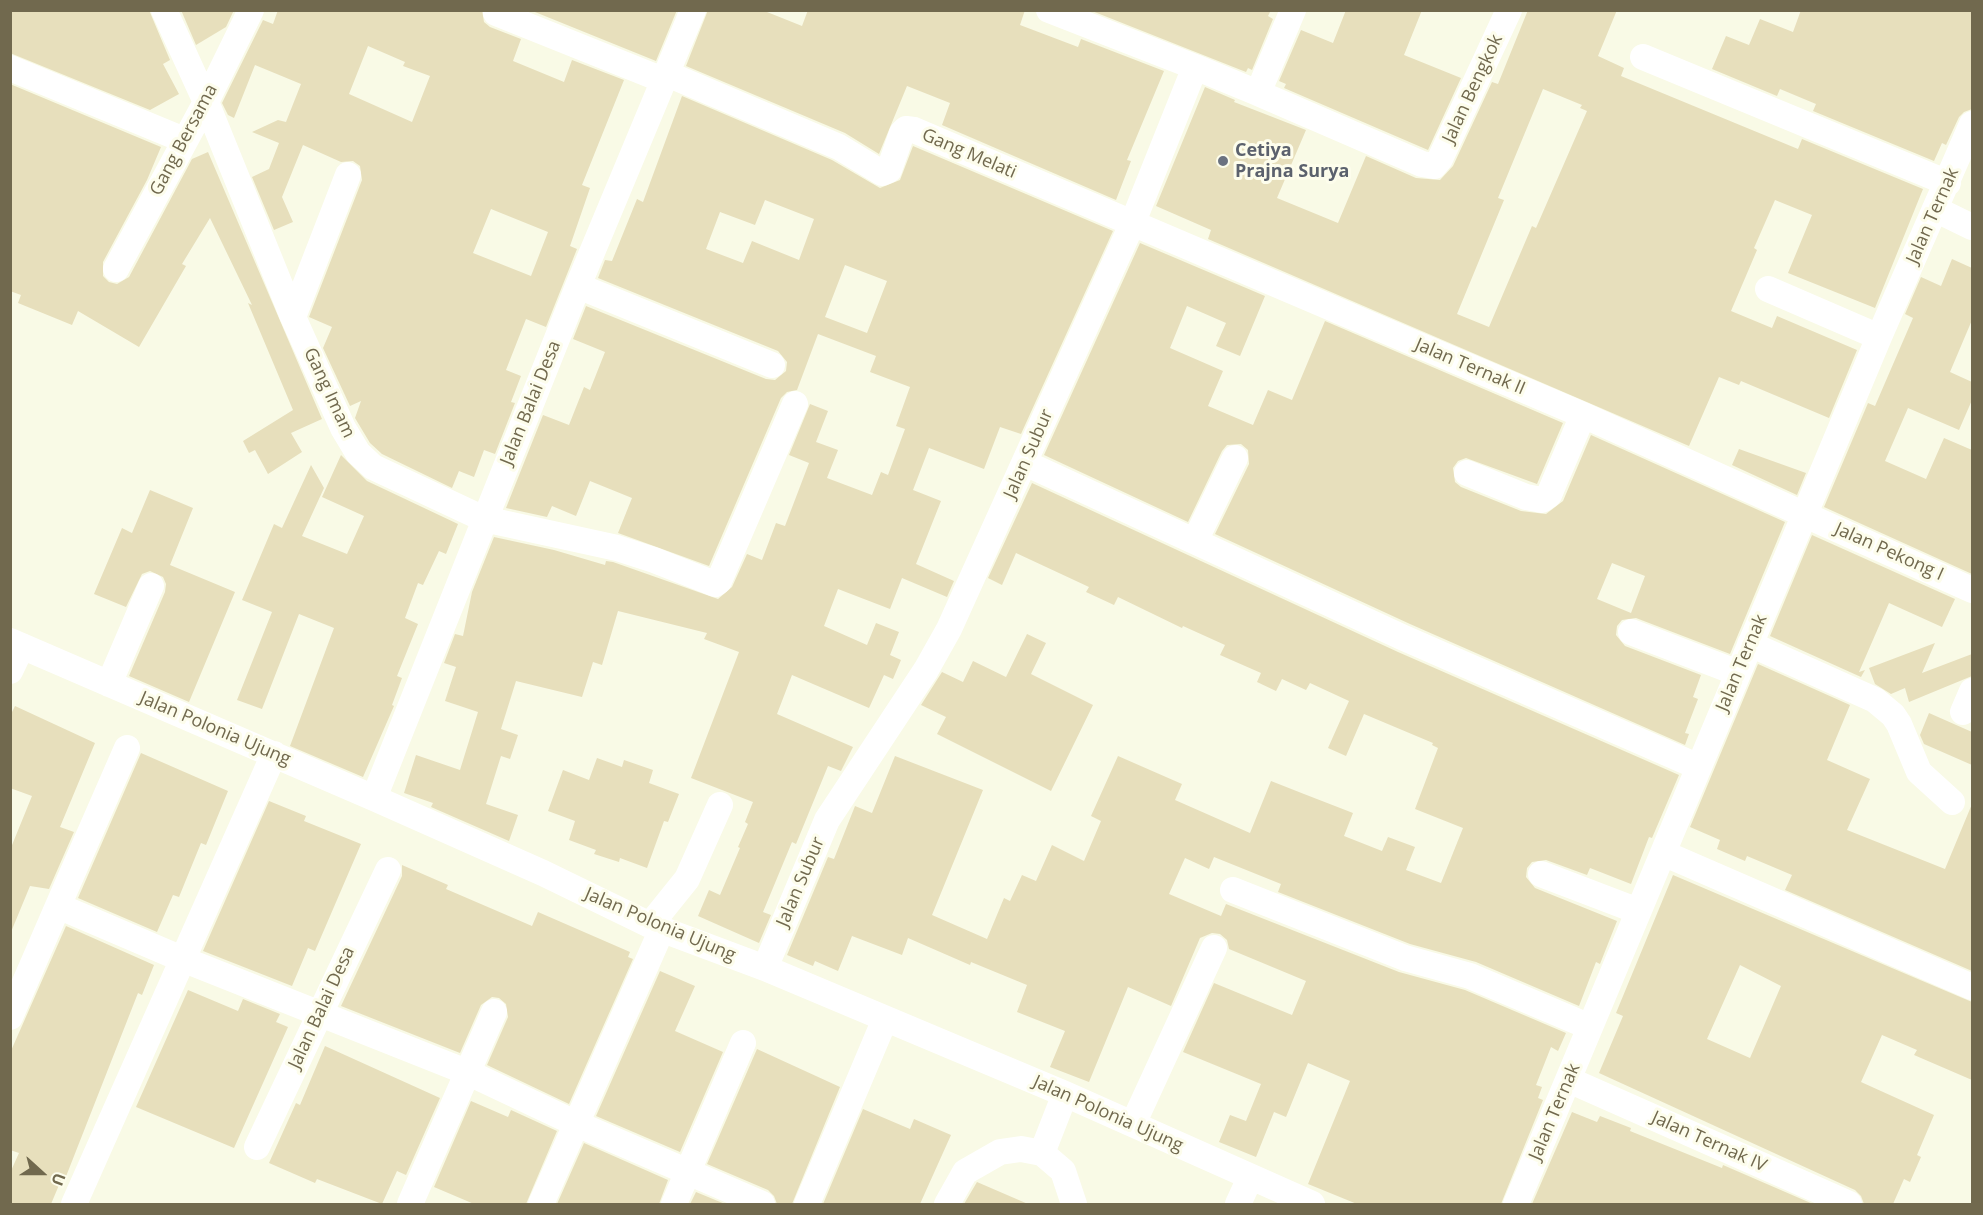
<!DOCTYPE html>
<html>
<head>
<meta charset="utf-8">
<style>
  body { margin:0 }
  #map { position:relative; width:1983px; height:1215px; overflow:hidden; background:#f9fae6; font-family:"Open Sans",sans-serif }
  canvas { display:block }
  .frame { position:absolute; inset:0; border:12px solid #71694e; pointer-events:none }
  .north { position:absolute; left:12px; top:1143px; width:60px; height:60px; -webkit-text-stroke:4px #fdfdec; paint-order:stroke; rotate:111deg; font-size:16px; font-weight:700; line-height:24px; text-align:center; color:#71694e }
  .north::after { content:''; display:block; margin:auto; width:21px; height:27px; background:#71694e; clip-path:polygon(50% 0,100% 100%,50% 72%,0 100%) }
</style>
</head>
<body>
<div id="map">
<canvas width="1983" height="1215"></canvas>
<div class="frame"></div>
<div class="north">U</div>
</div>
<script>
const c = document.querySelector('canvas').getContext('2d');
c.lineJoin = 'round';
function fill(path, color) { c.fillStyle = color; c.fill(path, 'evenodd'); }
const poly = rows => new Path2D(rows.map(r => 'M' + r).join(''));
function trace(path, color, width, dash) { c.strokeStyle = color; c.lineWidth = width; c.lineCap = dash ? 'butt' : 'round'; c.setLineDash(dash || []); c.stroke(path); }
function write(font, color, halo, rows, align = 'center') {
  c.font = font + ' "Open Sans",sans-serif'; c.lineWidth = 6; c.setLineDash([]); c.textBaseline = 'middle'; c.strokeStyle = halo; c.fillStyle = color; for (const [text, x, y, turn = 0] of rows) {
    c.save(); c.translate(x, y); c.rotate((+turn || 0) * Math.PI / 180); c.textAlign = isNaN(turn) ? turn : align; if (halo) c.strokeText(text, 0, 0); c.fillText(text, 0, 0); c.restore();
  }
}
const building = poly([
  [10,10,149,10,170,60,163,64,179,94,150,110,10,53],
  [181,10,234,10,226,27,196,45],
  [278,10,482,10,484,22,490,27,521,39,513,61,564,82,572,60,624,80,582,185,590,188,570,246,577,249,546,327,526,319,506,370,521,376,511,402,515,403,495,454,484,450,474,477,459,471,452,488,382,454,370,443,355,418,361,401,350,406,323,348,332,327,309,317,362,180,360,166,353,161,341,162,303,145,282,197,293,222,274,230,252,177,269,169,279,143,252,132,278,120,286,122,301,84,255,65,234,118,228,115,222,103,263,20,273,24],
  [368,46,405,62,403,66,430,76,412,122,349,94],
  [491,209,548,232,531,276,473,253],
  [530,10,677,10,656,61],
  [708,10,762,10,802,26,808,10,1025,10,1020,25,1078,47,1081,39,1164,71,1127,160,1131,161,1116,200,942,125,950,103,907,86,879,154,845,133,686,66],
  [1271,10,1268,16,1273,19,1252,70,1248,68,1246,72,1092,11],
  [1346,10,1422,10,1404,55,1461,78,1428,150,1284,88,1286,84,1279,81,1301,30,1333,43],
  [1528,10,1617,10,1598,56,1624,68,1621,76,1798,149,1802,139,1923,189,1875,308,1788,273,1812,215,1775,200,1754,248,1757,250,1731,311,1772,328,1777,316,1857,350,1829,418,1741,381,1739,385,1719,377,1689,446,1208,239,1211,230,1156,206,1205,87,1235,100,1234,102,1306,130,1277,198,1338,223,1366,156,1416,178,1440,180,1453,166,1492,82,1498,84],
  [1543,89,1582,105,1580,108,1587,111,1536,228,1532,226,1489,327,1457,314,1504,200,1498,198],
  [1801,10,1972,10,1972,109,1964,112,1959,117,1946,145,1942,143,1934,161,1813,111,1816,104,1780,89,1777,96,1712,69,1726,36,1749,45,1760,19,1793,32],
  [10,84,161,147,147,180,103,262,103,276,109,282,117,284,129,277,192,159,208,152,322,419,291,433,302,452,268,474,255,450,249,453,243,441,293,410,248,303,252,305,210,218,182,264,186,266,139,347,78,311,72,325,18,303,21,295,10,291],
  [682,96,832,160,880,188,900,180,913,146,1113,231,1021,434,1000,427,984,469,929,448,913,490,941,501,916,564,954,581,947,597,902,578,890,609,838,589,824,626,867,645,876,623,899,632,890,655,901,660,893,679,884,675,869,708,792,675,777,714,853,747,841,771,828,766,796,844,792,842,763,912,771,915,759,943,698,916,709,890,720,895,740,848,738,847,748,824,745,822,753,802,691,778,739,652,704,639,707,633,618,611,602,665,593,662,582,697,516,681,501,729,518,735,510,759,501,756,486,804,518,815,509,841,431,807,433,803,404,793,416,755,460,770,478,712,445,701,456,667,444,663,455,634,463,636,472,592,494,537,554,550,605,565,606,561,613,562,718,599,732,587,747,554,762,560,776,523,785,526,809,463,789,455,810,404,828,411,816,442,838,450,827,478,872,495,881,472,888,475,905,429,896,426,910,387,870,372,876,356,818,334,797,390,787,392,781,398,709,566,618,533,632,498,590,481,576,516,552,506,547,517,506,508,543,415,569,425,584,387,590,390,605,352,573,339,586,306,766,379,775,380,786,371,787,362,778,351,598,278,605,260,612,261,637,199,643,202],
  [765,200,814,219,799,260,752,241,743,263,706,249,720,212,755,225],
  [845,265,887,281,867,333,825,317],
  [1140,243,1265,296,1240,356,1216,346,1226,323,1187,306,1170,348,1223,371,1208,406,1253,425,1268,390,1292,400,1325,321,1563,423,1537,484,1466,458,1458,461,1453,468,1455,482,1461,487,1521,511,1546,514,1563,501,1591,435,1785,522,1730,654,1636,618,1622,620,1617,626,1616,635,1625,646,1701,675,1693,697,1698,699,1685,733,1689,734,1685,745,1410,624,1215,534,1249,464,1248,450,1241,444,1227,445,1222,451,1188,522,1044,455],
  [1612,563,1645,576,1631,613,1597,599],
  [1952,259,1972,268,1972,320,1950,372,1972,382,1972,400,1959,430,1908,408,1885,461,1926,479,1944,438,1972,450,1972,574,1824,507,1868,403,1875,406,1913,318,1905,314,1921,277,1941,286],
  [1739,449,1806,473,1797,495,1732,465],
  [341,455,367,481,458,524,446,554,439,551,423,585,418,583,405,618,418,624,397,676,402,678,392,705,394,706,363,777,290,746,334,628,299,614,262,709,237,700,272,612,242,600,274,524,282,528,311,465,324,488,302,536,347,554,364,516,322,497],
  [1032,483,1398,652,1679,775,1652,838,1649,837,1631,884,1590,868,1587,875,1546,860,1532,862,1527,868,1526,877,1535,888,1617,921,1600,964,1596,962,1579,1006,1476,962,1410,944,1278,892,1281,884,1214,857,1209,869,1185,858,1169,894,1221,916,1226,904,1399,972,1465,990,1566,1033,1558,1051,1551,1047,1536,1085,1542,1087,1538,1098,1543,1100,1501,1204,1357,1204,1308,1184,1350,1081,1308,1063,1286,1117,1274,1112,1256,1157,1219,1142,1230,1115,1246,1121,1261,1084,1183,1052,1214,983,1292,1015,1306,981,1229,949,1227,940,1220,934,1212,933,1200,938,1171,1006,1128,987,1089,1082,1050,1067,1065,1031,1017,1012,1027,985,971,962,970,965,908,938,902,955,852,936,838,971,815,961,813,966,787,955,828,857,834,859,855,806,872,813,895,756,983,790,932,915,987,939,1004,898,1010,901,1022,875,1036,881,1052,845,1084,861,1101,821,1091,816,1118,756,1182,784,1175,800,1250,833,1271,781,1304,794,1353,813,1344,836,1382,851,1388,837,1415,847,1406,870,1441,883,1463,828,1415,809,1438,748,1432,745,1433,743,1364,714,1346,756,1328,748,1349,701,1310,683,1306,690,1282,679,1276,691,1257,682,1261,673,1220,655,1225,645,1183,626,1182,628,1118,597,1114,605,1086,592,1089,587,1016,553,1002,585,988,578],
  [150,490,193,508,170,565,235,592,189,702,129,676,165,592,166,584,163,577,150,571,142,574,126,607,94,594,122,528,132,533],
  [1812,535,1955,599,1942,627,1889,603,1859,672,1865,670,1861,677,1770,636],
  [1027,634,1046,643,1031,674,1093,705,1051,791,937,734,946,717,921,705,942,672,963,682,973,661,1006,677],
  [1935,643,1922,673,1972,654,1972,676,1909,702,1905,688,1891,694,1875,684,1869,668],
  [1758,664,1850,705,1827,760,1870,779,1847,830,1945,869,1972,804,1972,971,1785,890,1792,875,1747,856,1745,861,1717,849,1720,840,1690,827],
  [15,706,95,743,60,827,74,832,49,889,30,886,11,932,10,850,32,796,10,788,10,716],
  [1929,713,1972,732,1972,765,1924,744,1920,735],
  [141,753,228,791,206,845,201,843,179,897,173,895,157,932,78,898],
  [597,758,622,767,624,760,653,770,649,783,679,794,668,822,664,821,647,868,620,858,619,862,594,854,596,850,569,840,575,821,548,811,563,770,589,780],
  [269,801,306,816,304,821,361,844,315,951,308,948,292,986,203,951],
  [402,865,448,885,446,889,532,926,538,912,630,952,628,957,633,959,569,1104,487,1065,508,1017,506,1004,499,998,492,997,481,1005,460,1053,341,1006,402,876],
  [1673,875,1972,1002,1972,1080,1914,1055,1917,1050,1882,1035,1861,1082,1934,1115,1917,1155,1921,1157,1910,1182,1904,1179,1893,1204,1864,1204,1861,1196,1855,1190,1599,1073,1623,1016,1616,1013],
  [1740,965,1781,986,1750,1058,1707,1039],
  [66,926,154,965,142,995,138,993,65,1179,62,1178,51,1204,10,1204,10,1173,19,1153,10,1150,10,1053],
  [660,971,695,986,675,1031,723,1052,680,1152,596,1116],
  [188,990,238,1011,243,999,280,1014,276,1022,288,1027,234,1148,136,1107],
  [325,1046,440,1098,406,1175,397,1171,382,1204,317,1179,315,1183,269,1163,296,1103,300,1105],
  [757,1049,840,1087,792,1204,777,1204,774,1196,768,1190,707,1164],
  [471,1101,508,1117,511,1110,557,1131,526,1204,474,1204,434,1187],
  [863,1109,910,1129,914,1119,951,1135,920,1204,823,1204],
  [1572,1112,1597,1122,1600,1116,1631,1128,1630,1131,1722,1168,1723,1165,1813,1204,1532,1204],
  [584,1143,668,1180,659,1204,557,1204],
  [977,1182,1028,1204,964,1204],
  [696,1192,725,1204,690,1204]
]);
const minor = poly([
  [164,10,206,102,293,317,343,428,358,453,373,467,484,519,617,548,654,560,715,584,719,581,795,404],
  [1049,10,1195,67],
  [496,13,663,80],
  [1643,57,1948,183],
  [10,68,184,140],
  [665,73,839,147,882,173,889,170,902,133,906,129,914,130,1583,415,1972,590],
  [1258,93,1422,164,1434,166,1440,159,1509,10],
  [1937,210,1972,227],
  [116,269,206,102,251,10],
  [578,286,772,365],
  [1768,289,1879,337],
  [293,317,348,175],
  [1025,463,1404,638,1699,767],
  [1467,473,1526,497,1542,500,1549,495,1554,483,1583,415],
  [1195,541,1235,458],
  [1631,632,1738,673],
  [10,641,374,798,543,873,650,925,765,968,1065,1094,1312,1204],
  [1750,644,1875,700,1893,715,1899,724,1919,772,1952,802],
  [10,671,22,646],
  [109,684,151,586],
  [1963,712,1972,691],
  [127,748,58,906,182,959,469,1073,577,1124,762,1204],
  [374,798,578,286,693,10],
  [1663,853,1972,987],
  [1541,874,1638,911],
  [1233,890,1405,958,1470,976,1590,1027],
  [650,925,687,879,720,805],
  [765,968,827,820,926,670,949,629,1133,222,1195,67,1258,93,1293,10],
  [10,1017,58,906],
  [1569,1080,1849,1204],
  [1133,1124,1214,948],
  [257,1147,388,870],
  [1042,1153,1065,1094],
  [74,1204,274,754],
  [410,1204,494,1012],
  [541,1204,662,929],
  [674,1204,743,1043],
  [807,1204,885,1019],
  [947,1204,965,1172,1000,1152,1021,1149,1042,1153,1063,1171,1074,1204],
  [1238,1204,1250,1178],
  [1516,1204,1879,337,1972,124]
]);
const markers = [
  [1223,161,6,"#6b7280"]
];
const streetNames = [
  ["Jalan Bengkok",1473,89,-65],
  ["Gang Bersama",184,140,-62],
  ["Gang Melati",969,154,23],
  ["Jalan Ternak",1933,216,-66],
  ["Jalan Ternak II",1470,367,23],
  ["Gang Imam",329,393,65],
  ["Jalan Balai Desa",531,403,-68],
  ["Jalan Subur",1029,454,-66],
  ["Jalan Pekong I",1889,552,24],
  ["Jalan Ternak",1742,663,-67],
  ["Jalan Polonia Ujung",215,729,23],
  ["Jalan Subur",801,882,-67],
  ["Jalan Polonia Ujung",660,925,23],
  ["Jalan Balai Desa",322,1008,-65],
  ["Jalan Ternak",1555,1112,-67],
  ["Jalan Polonia Ujung",1108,1114,24],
  ["Jalan Ternak IV",1709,1142,24]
];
const worshipNames = [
  ["Cetiya",1235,151],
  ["Prajna Surya",1235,172]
];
fill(building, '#e7dfbc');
trace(minor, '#fff', 26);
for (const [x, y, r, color] of markers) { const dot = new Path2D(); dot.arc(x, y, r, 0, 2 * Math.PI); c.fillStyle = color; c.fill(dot); trace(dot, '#fdfdec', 2); }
write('18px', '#71694e', '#fdfdec', streetNames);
write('bold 18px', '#5b616d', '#fdfdec', worshipNames, 'left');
</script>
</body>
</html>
